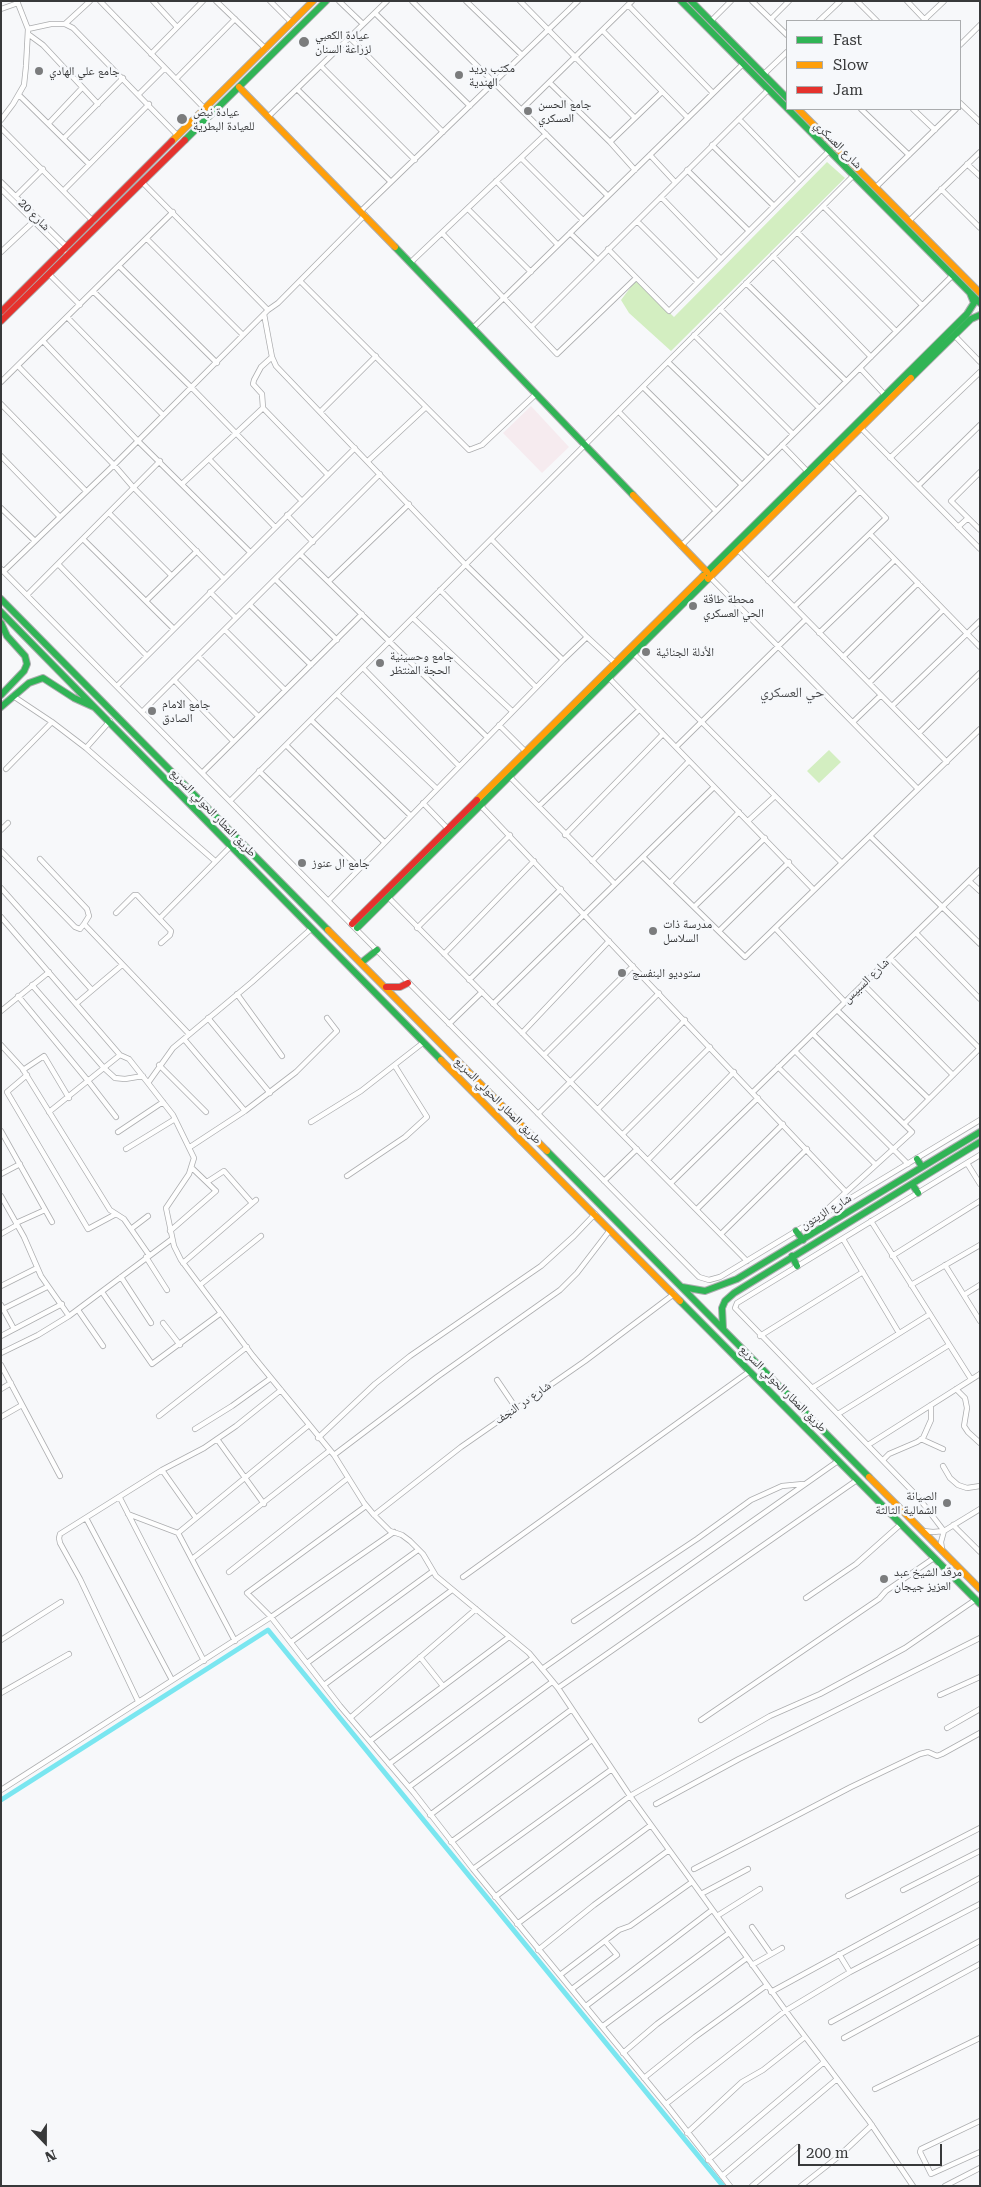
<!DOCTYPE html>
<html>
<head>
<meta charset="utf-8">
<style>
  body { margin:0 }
  #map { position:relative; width:981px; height:2187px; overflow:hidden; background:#f7f8fa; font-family:"Roboto Serif",serif }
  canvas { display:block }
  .frame { position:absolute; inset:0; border:2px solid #38393a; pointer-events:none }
  .legend { position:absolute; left:786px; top:20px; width:175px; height:90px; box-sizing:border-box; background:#f6f8fb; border:1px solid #aaacae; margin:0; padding:6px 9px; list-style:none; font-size:15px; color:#38393a }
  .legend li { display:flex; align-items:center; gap:10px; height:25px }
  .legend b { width:25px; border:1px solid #aaacae }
  .north { position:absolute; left:20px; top:2117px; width:50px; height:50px; -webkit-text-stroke:4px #f6f8fb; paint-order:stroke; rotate:158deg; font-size:14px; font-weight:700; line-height:20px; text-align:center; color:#38393a }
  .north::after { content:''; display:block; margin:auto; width:18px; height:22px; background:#38393a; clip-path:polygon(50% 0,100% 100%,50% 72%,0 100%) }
  .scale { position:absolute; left:798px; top:2144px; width:144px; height:22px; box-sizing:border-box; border:2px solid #38393a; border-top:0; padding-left:6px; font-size:15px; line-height:18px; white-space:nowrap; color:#38393a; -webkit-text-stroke:4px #f6f8fb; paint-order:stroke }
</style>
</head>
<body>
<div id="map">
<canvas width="981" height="2187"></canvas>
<div class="frame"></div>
<ul class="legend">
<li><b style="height:6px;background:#30b455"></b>Fast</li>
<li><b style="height:6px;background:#ff9f0a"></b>Slow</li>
<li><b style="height:6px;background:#e5322d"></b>Jam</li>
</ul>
<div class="north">N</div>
<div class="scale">200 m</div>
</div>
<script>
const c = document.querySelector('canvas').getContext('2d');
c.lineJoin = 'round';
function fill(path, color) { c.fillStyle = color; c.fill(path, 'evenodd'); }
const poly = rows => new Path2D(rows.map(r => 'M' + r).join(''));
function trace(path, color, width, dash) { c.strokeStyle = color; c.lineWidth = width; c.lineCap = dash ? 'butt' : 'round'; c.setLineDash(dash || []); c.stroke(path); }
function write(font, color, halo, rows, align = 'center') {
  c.font = font + ' "Roboto Serif","Noto Naskh Arabic",serif'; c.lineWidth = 5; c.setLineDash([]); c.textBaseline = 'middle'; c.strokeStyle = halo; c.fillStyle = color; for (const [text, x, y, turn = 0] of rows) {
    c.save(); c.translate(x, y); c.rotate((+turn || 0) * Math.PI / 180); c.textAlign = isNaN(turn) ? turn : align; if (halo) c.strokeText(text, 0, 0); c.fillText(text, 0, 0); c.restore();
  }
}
const education = poly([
  [531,406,569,447,542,473,503,433]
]);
const green = poly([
  [827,162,845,178,671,351,629,313,621,300,636,280,674,317],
  [829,750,841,762,819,783,807,771]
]);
const canal = poly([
  [1,1800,268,1630,723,2186]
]);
const street = poly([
  [100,1,205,109],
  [153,1,177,27],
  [216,1,266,49],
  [270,1,292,23],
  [339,1,363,24],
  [412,1,608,196],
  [466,1,522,55],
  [520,1,635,118],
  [752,1,787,35],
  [857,1,877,21],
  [907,1,926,21],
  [628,5,713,93],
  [1,9,18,3],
  [375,13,470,106],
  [771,19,789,1],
  [924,20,944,1],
  [711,21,731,1],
  [819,21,840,1],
  [65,24,90,1],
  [28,29,51,24,65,24,73,28,178,136],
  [603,31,688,118],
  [28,34,43,45,98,104],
  [350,38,443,132],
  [960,45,980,25],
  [151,54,203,1],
  [321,66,415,160],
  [764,74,787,52],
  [176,79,235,19],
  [550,83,610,142,635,170],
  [297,89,391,182],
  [139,94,165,68],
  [19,95,89,164],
  [960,103,980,122],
  [522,109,632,1],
  [861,109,909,155],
  [913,109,935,130],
  [269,116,387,1],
  [739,119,799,181],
  [1,120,13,104,24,85,26,66,28,29,17,1],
  [49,123,82,88],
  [1,128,93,221],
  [64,138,123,78],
  [610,142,662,92],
  [712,145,774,206],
  [650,155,675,182],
  [521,158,583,220],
  [967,164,980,176],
  [687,170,749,231],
  [496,181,558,245],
  [1,182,67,247],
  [142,182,268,310],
  [876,187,956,109],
  [1,189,64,251],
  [941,189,980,228],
  [64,190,149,104],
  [16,196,43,169],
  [661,197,721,259],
  [823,206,922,305],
  [468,209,531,272],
  [361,211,578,1],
  [637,221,698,282],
  [909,221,980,152],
  [797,232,896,331],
  [442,233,557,354,636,278],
  [570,233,598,260],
  [147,239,243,335],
  [608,249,669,311,829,151],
  [1,252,34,221],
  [773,256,871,357],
  [410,263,546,134],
  [119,266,217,363],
  [49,274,80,305],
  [300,281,469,450,482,445,536,394],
  [746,283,846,381],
  [93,291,191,387,301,500],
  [720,309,819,408],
  [264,314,272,357,276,366,466,565,563,660],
  [67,317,163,415],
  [532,326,768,90],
  [473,328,743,64],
  [694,335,793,434],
  [954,335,980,362],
  [43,341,138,441,250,552],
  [272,357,261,367,254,380,253,384,262,394,263,408,328,475],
  [668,362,768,459],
  [18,366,114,465,133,487,223,578],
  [860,368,885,395],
  [1,382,173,212],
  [643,387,742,485],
  [1,404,86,491],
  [320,412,376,356],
  [619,412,716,511],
  [861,428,980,549],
  [782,445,807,471],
  [1,456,60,517],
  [890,458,980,372],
  [210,460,275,527],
  [368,461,426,407],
  [980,472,951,501,980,530],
  [183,483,263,408],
  [918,486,980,425],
  [1,508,35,541],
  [109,513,171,575],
  [287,515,313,542],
  [958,527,968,518],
  [870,534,980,647],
  [84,540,173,628],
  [492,540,587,637,616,664],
  [681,546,952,276],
  [738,550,947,762],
  [300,554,487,737],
  [58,564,146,655],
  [1,569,699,1277,709,1280,720,1277,980,1120],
  [4,571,114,465,268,310,278,303,365,215],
  [710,577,918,789],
  [275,579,337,640],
  [329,581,409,504],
  [768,581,860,491],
  [440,590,536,687],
  [210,592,236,618],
  [27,595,160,461],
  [146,601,197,551],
  [250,605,311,665],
  [794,607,886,518,829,459],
  [413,618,512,711],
  [225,630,285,690],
  [819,633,895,560],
  [633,653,842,863],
  [198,656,258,716],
  [843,657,918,583],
  [363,668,459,766],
  [609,678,814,890],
  [174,680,233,741],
  [869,683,943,610],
  [117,686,355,448],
  [337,694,437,789],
  [13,696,52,722,86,748,215,861],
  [892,706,980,621],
  [142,712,380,474],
  [311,720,410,815],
  [853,722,881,695],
  [499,725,526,752],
  [919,733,980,673],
  [286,745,384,842],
  [676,747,806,619],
  [86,748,110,721],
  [6,769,52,722],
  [259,771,359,868],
  [202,773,362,614],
  [510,777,615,884],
  [230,801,853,176],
  [423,803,448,829],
  [481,806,846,1192],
  [539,806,639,710],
  [748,821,775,796],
  [1,830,8,823],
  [565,835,663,734],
  [870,836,980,944],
  [1,851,75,927,80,929,84,924,189,1034],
  [643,857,745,957,980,729],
  [40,859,87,909,89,916,84,924],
  [592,861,689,761],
  [969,881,980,891],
  [670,883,739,812],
  [1,888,92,990],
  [388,897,747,1261],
  [329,900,563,660,587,637],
  [694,907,765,838],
  [116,913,134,895,137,895,171,931,170,935,161,943],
  [1,917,120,1055],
  [160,918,230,847],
  [417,928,510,835],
  [775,928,845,1002],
  [719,931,789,862],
  [916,933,980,999],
  [444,954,534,861],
  [890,958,979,1048],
  [469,980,561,889],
  [863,984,953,1075],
  [32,985,104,1068,115,1078,125,1079,143,1076],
  [237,994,282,1056],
  [18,996,89,1082,116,1117],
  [77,1003,122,965],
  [493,1004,714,787],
  [837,1010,929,1099],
  [1,1011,49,972],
  [208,1018,270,1093],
  [449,1024,482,992],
  [522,1033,609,941],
  [813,1034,912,1132,822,1214],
  [184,1039,245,1111],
  [1,1045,22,1068,110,1210,124,1219,149,1255],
  [795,1051,908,1164],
  [544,1055,633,966],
  [159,1065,206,1112],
  [778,1067,876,1165],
  [23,1070,44,1056,69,1098],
  [27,1075,7,1092,88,1229,116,1214],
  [148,1083,173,1115,194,1158,189,1174,166,1208,174,1246,181,1260,253,1356,334,1455,437,1377,560,1290,577,1273,610,1230],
  [753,1092,980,870],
  [598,1109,685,1020],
  [49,1112,120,1055,129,1059,148,1083,173,1048,252,982,311,929],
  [538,1114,659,993],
  [311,1122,361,1091,424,1042],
  [904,1124,980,1048],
  [1,1131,52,1222],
  [118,1132,163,1102],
  [623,1134,710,1047],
  [190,1147,245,1111,296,1072,337,1031,327,1018],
  [126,1149,175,1119],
  [648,1160,734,1072],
  [967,1163,980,1184],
  [1,1174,20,1164],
  [347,1176,405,1137,427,1117,395,1066],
  [604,1181,637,1149],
  [207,1182,224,1171,252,1203],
  [671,1183,758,1098],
  [1,1196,24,1237,41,1276,69,1316,172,1239],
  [697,1209,783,1124],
  [871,1221,971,1379],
  [16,1223,45,1210],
  [131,1229,148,1216],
  [170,1231,216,1191,192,1168],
  [1,1234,17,1225],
  [721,1234,807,1149],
  [843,1239,899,1333],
  [892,1256,980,1201],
  [146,1257,167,1290],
  [183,1263,256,1200],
  [945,1265,980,1321],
  [121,1277,151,1323],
  [200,1285,261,1236],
  [911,1285,980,1245],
  [1,1286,37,1268],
  [102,1292,152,1364,221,1313],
  [964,1295,980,1285],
  [1,1305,14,1329],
  [3,1309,47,1287],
  [78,1310,103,1346],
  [163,1323,180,1345],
  [1,1336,62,1304],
  [760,1336,863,1272],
  [1,1353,38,1335,69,1316],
  [1,1365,60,1476],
  [497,1380,516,1408],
  [812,1388,930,1314],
  [1,1389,11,1383],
  [956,1389,965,1398,967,1408,964,1426,968,1432,980,1443],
  [838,1414,949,1345],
  [159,1416,247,1347],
  [1,1417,22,1405],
  [195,1429,232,1406,271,1378],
  [318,1438,375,1384,410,1356,541,1266,574,1236,595,1214],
  [217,1439,264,1504],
  [921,1439,943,1449],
  [868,1445,980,1374],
  [334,1455,364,1503,374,1515,390,1531,402,1535,410,1541,423,1554,436,1576,529,1653,558,1688,630,1796,791,2018,869,2121,913,2186],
  [883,1460,889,1454,917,1442,923,1438,931,1420,931,1405],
  [943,1466,950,1478,958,1485,967,1488,980,1486],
  [162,1470,196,1518],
  [120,1498,204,1661],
  [366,1506,247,1593,271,1617,340,1706,414,1793,473,1869,668,2107,730,2186],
  [128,1514,178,1533,235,1641],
  [374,1515,461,1447,585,1361,674,1294],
  [86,1518,172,1680],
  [953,1525,980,1552],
  [923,1531,933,1532,944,1531,980,1509],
  [944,1531,918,1497,735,1308,737,1303,980,1155],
  [178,1533,309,1425],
  [942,1549,941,1542,944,1531],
  [192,1559,329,1451],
  [229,1572,348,1478],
  [463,1577,750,1371],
  [806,1598,856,1564,901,1524],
  [574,1621,697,1539,751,1500,782,1486,803,1484],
  [1,1640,61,1602],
  [291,1642,418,1550],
  [420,1657,443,1686],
  [307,1663,433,1571],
  [542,1669,838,1461],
  [324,1685,452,1590],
  [558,1688,857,1480],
  [1,1693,69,1654],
  [940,1695,980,1677],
  [138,1701,80,1579,60,1543,59,1538,60,1534,162,1470,204,1448,236,1426,281,1390],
  [350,1718,476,1609],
  [701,1720,879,1599,886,1591,934,1558],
  [947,1728,980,1709],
  [370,1741,509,1637],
  [389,1764,533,1658],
  [409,1787,552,1682],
  [1,1790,271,1617,394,1532],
  [656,1804,739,1759,980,1638],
  [430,1815,572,1709],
  [451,1842,592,1740],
  [473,1869,612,1769],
  [694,1869,851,1787,920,1754,928,1752,937,1756,942,1754,980,1733],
  [903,1890,980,1851],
  [701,1894,748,1869],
  [848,1896,980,1828],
  [495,1897,630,1796,770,1716,820,1694,905,1648,975,1600],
  [717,1916,760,1889],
  [517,1924,651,1825],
  [752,1927,771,1954],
  [538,1950,594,1905,669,1850],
  [839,1954,850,1972],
  [752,1965,782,1948],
  [560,1975,619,1930,630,1926,692,1882],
  [572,1989,617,1955,605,1941],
  [771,1992,980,1878],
  [586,2006,712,1910],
  [831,2022,980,1941],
  [603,2026,729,1933],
  [844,2038,980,1964],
  [623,2053,657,2024,747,1958],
  [644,2078,695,2037,767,1985],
  [875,2089,980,2038],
  [666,2104,785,2011,850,1972,980,1904],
  [980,2121,921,2149,920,2152,931,2174,980,2152],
  [687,2133,742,2082,763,2070,805,2037],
  [708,2160,824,2062],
  [722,2176,837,2079],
  [752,2186,798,2147],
  [801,2186,838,2157,872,2125],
  [945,2186,980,2168]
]);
const fast = poly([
  [681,1,980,303],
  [691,1,787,98],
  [185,140,326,1],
  [395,247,633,495],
  [911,378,971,319,980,315],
  [703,576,967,314,974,303,970,293],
  [1,599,328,930],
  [1,612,441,1060],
  [1,623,7,636,25,656,27,664,24,671,1,695],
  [1,707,29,683,43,678,74,698,94,707],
  [357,928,708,579],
  [362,962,377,950],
  [547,1151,869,1477],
  [917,1159,922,1167],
  [912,1184,918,1193],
  [796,1231,803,1240],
  [792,1256,797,1266],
  [682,1287,705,1291,737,1279,980,1132],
  [680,1301,980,1604],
  [723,1328,722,1308,725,1301,734,1293,980,1142]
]);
const slow = poly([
  [239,87,395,247],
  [798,109,980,293],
  [172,141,313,1],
  [633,495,707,572],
  [708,579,911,378],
  [477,800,703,576],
  [328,930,547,1151],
  [441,1060,680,1301],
  [869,1477,980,1589]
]);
const jam = poly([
  [1,312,172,141],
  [1,321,185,140],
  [352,924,477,800],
  [386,987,400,987,408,983]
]);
const markers = [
  [304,42,6,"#7b7c7d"],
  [39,71,5,"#7b7c7d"],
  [459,75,5,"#7b7c7d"],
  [528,111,5,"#7b7c7d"],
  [182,119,6,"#7b7c7d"],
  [693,606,5,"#7b7c7d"],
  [646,652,5,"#7b7c7d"],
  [380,663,5,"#7b7c7d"],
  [152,711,5,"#7b7c7d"],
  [302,863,5,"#7b7c7d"],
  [653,931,5,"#7b7c7d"],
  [622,973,5,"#7b7c7d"],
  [947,1503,5,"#7b7c7d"],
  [884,1579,5,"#7b7c7d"]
];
const poiNames = [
  ["عيادة الكعبي",315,35],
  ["لزراعة السنان",315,49],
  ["مكتب بريد",469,68],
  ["الهندية",469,82],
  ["جامع علي الهادي",49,71],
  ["جامع الحسن",538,104],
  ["العسكري",538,118],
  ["عيادة نبض",193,112],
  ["للعيادة البطرية",193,126],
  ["محطة طاقة",703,599],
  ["الحي العسكري",703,613],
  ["الأدلة الجنائية",656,652],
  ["جامع وحسينية",390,656],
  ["الحجة المنتظر",390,670],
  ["جامع الامام",162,704],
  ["الصادق",162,718],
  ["جامع ال عنوز",312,863],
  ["مدرسة ذات",663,924],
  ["السلاسل",663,938],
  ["ستوديو البنفسج",632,973],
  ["الصيانة",937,1496,"right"],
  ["الشمالية الثالثة",937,1510,"right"],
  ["مرقد الشيخ عبد",894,1572],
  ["العزيز جيجان",894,1586]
];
const streetNames = [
  ["شارع العسكري",838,145,45],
  ["شارع 20",34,215,45],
  ["طريق المطار الحولي السريع",213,813,46],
  ["شارع السبيس",866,981,-44],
  ["طريق المطار الحولي السريع",498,1101,45],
  ["شارع الزيتون",826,1212,-31],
  ["طريق المطار الحولي السريع",783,1389,45],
  ["شارع در النجف",523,1403,-35]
];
const neighbourhoodNames = [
  ["حي العسكري",792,693]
];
fill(education, '#f6ebef');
fill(green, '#d3eec1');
trace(canal, '#7ae6f0', 5);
trace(street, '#acadaf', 6);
trace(fast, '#acadaf', 8);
trace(slow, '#acadaf', 8);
trace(jam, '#acadaf', 8);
trace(street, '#fefefe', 4.5);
trace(fast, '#30b455', 6);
trace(slow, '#ff9f0a', 6);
trace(jam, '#e5322d', 6);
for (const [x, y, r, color] of markers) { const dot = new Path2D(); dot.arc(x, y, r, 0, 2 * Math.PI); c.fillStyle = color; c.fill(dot); trace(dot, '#f6f8fb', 2); }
write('12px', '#38393a', '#f6f8fb', poiNames, 'left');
write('12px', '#38393a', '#f6f8fb', streetNames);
write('14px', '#4b4c4f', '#f6f8fb', neighbourhoodNames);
</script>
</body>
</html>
